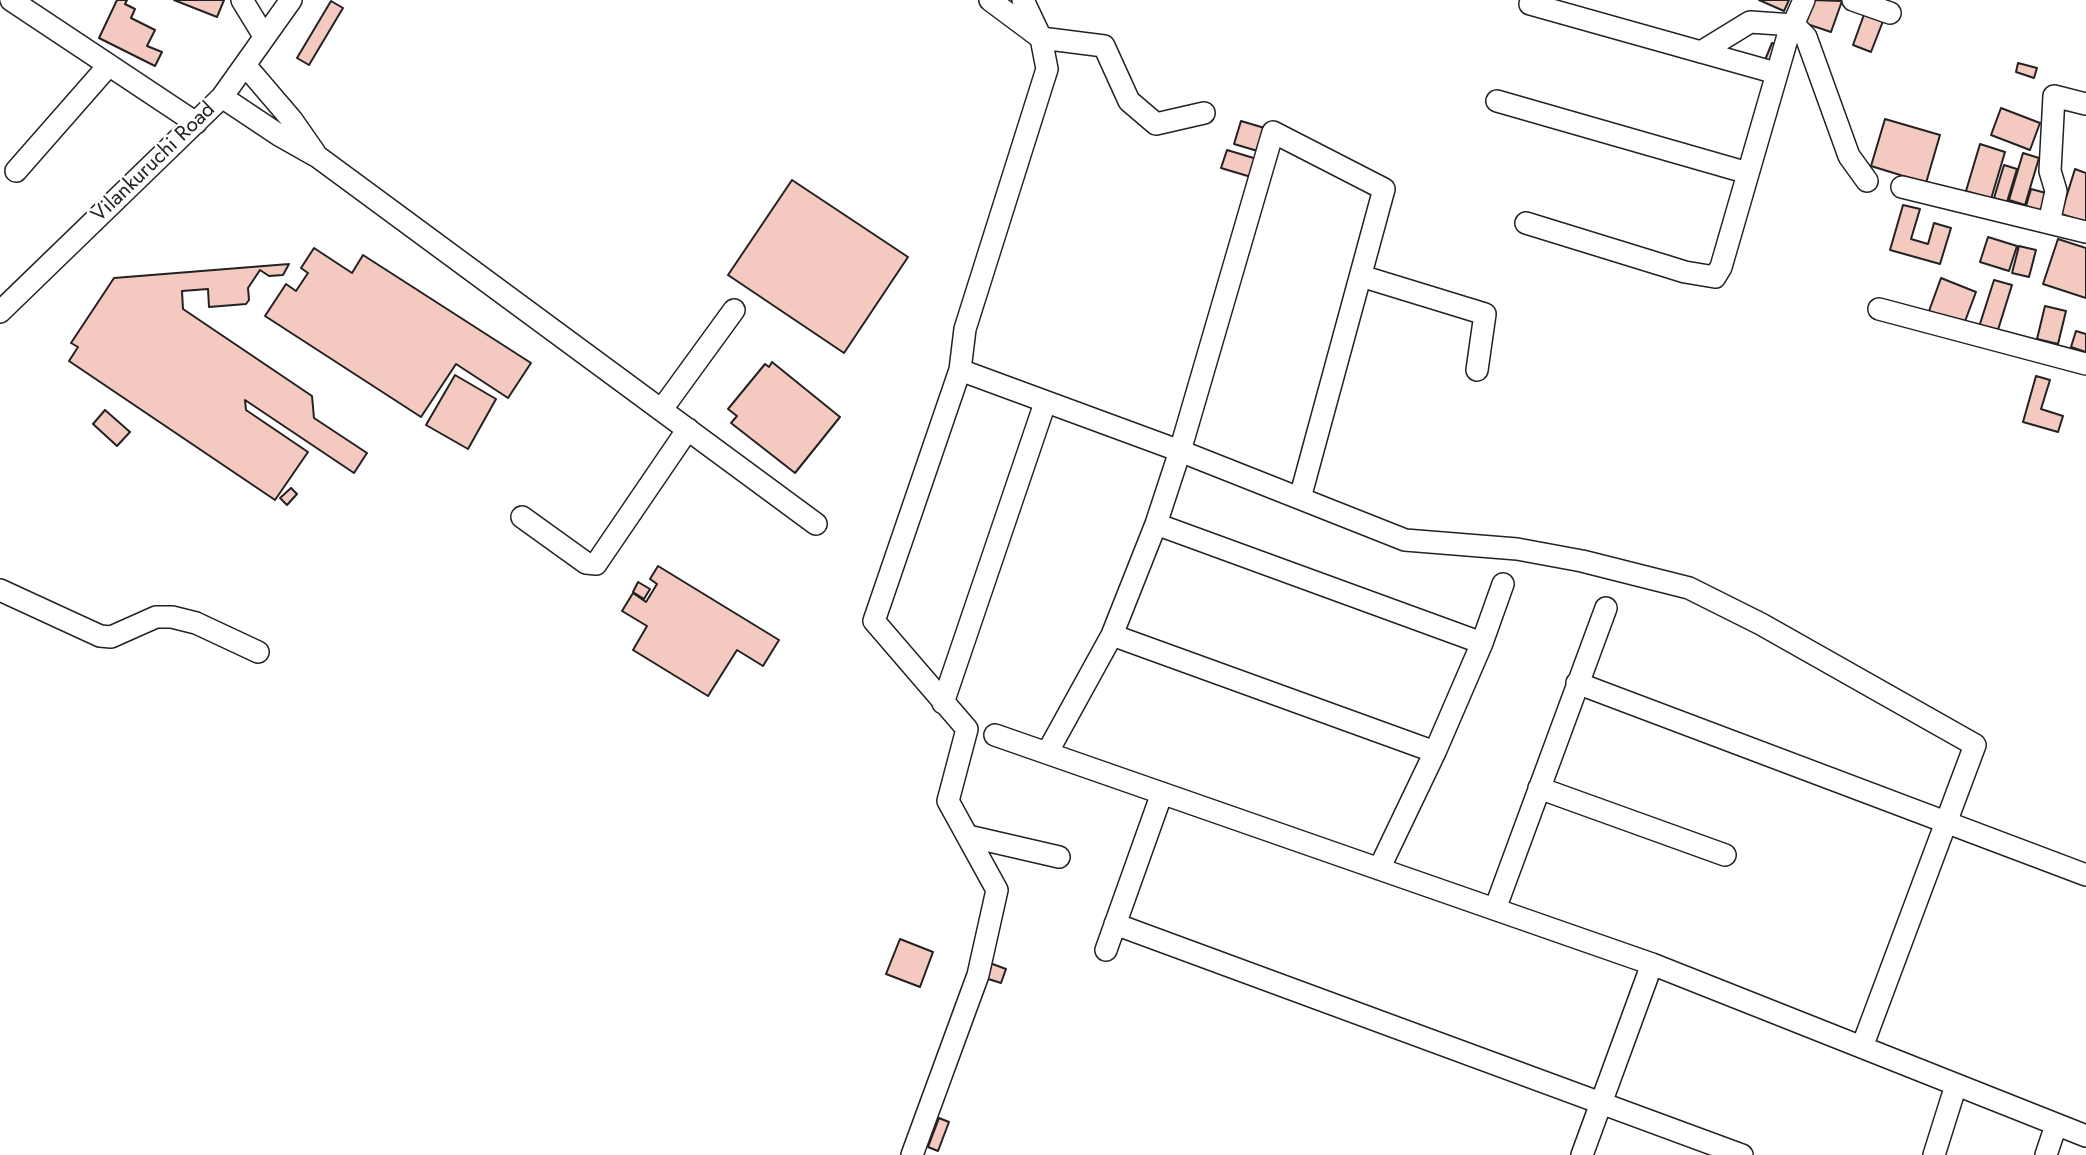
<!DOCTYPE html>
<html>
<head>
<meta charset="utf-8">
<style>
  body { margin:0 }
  canvas { display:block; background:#fff }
</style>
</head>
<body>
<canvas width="2086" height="1155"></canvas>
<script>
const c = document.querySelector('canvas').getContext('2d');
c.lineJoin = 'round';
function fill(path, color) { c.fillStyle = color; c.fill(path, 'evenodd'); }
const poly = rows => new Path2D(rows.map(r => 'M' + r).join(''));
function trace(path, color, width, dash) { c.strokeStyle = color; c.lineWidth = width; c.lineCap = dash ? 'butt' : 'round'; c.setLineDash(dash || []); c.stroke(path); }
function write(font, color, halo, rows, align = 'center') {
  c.font = font + ' Jost,sans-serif'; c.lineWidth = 5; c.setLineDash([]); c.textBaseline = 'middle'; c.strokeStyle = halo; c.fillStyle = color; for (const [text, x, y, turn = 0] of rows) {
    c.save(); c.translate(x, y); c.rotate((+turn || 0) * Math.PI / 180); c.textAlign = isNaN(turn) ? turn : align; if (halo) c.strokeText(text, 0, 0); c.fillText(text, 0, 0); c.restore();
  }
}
const building = poly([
  [117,0,127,0,125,4,135,9,131,18,155,30,147,46,162,52,155,66,99,38,117,0],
  [174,0,224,0,217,17,174,0],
  [1759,0,1789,0,1784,11,1759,0],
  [1812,0,1842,1,1831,32,1804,23,1812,0],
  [331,1,343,8,309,65,297,58,331,1],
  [1866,9,1885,16,1871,52,1853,45,1866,9],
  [1772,43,1793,52,1786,69,1765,60,1772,43],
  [2018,63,2037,68,2034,78,2016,72,2018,63],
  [2001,108,2040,123,2030,150,1991,135,2001,108],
  [1885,119,1940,135,1926,183,1871,166,1885,119],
  [1241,121,1268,129,1261,152,1234,144,1241,121],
  [1980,144,2005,152,1991,199,1966,191,1980,144],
  [1227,150,1257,159,1251,177,1221,168,1227,150],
  [2023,153,2039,158,2025,205,2009,200,2023,153],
  [2004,165,2017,169,2007,202,1994,198,2004,165],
  [2075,169,2086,173,2086,222,2061,214,2075,169],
  [792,180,908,257,844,353,728,275,792,180],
  [2031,189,2046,193,2041,211,2026,206,2031,189],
  [1903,205,1920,209,1911,239,1928,244,1934,223,1951,228,1940,264,1890,250,1903,205],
  [1988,237,2017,246,2009,271,1980,262,1988,237],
  [2058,239,2086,248,2086,298,2043,284,2058,239],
  [2019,246,2036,250,2029,277,2012,273,2019,246],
  [314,248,352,273,363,255,531,363,508,398,456,364,421,417,265,316,286,284,296,291,308,273,301,268,314,248],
  [289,264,283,275,269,276,260,270,248,288,249,300,246,304,209,307,208,289,182,291,183,309,312,396,314,418,367,453,354,473,245,400,246,410,308,452,275,500,69,361,78,347,71,343,114,278,289,264],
  [1941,278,1976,292,1964,324,1929,311,1941,278],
  [1994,280,2012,285,1997,333,1979,327,1994,280],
  [2045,306,2066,311,2058,344,2037,339,2045,306],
  [2076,331,2086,334,2086,352,2071,347,2076,331],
  [772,362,840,417,795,473,731,423,737,416,728,409,765,364,769,367,772,362],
  [455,375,496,399,468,449,426,425,455,375],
  [2036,376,2050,380,2041,409,2063,416,2058,432,2023,422,2036,376],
  [105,410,130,432,117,446,93,424,105,410],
  [291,488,297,494,287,505,280,498,291,488],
  [658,566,779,640,763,666,737,650,708,696,633,650,647,626,622,611,633,593,646,602,657,584,650,579,658,566],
  [638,582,650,589,644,599,633,592,638,582],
  [900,939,933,952,920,987,886,974,900,939],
  [987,962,1006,969,1001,983,982,977,987,962],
  [939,1118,949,1122,938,1151,928,1147,939,1118]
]);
const minor = poly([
  [11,0,196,123],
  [242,0,264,36],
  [990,0,1041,38,1104,46,1129,101,1156,124,1204,113],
  [1853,0,1890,13],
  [1530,4,1776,73],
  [1701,52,1750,22,1794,25,1806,37,1849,156,1867,181],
  [245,65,292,120,315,153],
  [222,97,279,135,318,157,816,524],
  [1497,101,1748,173],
  [16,171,109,65],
  [1902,187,2086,232],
  [1526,223,1685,272,1715,277,1721,267,1787,39,1804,0],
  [2049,223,2056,191,2050,171,2054,96,2086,104],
  [1361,276,1485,314,1477,370],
  [1879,309,2086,364],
  [0,312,222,97,291,0],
  [960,370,1180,451,1273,132,1384,189,1300,498],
  [662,409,734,310],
  [522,517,586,563,596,564,688,429],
  [1156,524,1482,643],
  [0,590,100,636,111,637,156,617,172,617,196,623,258,652],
  [1112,635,1435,752],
  [1577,683,2086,875],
  [943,703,1045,403],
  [995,735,1652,964,2086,1136],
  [1047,753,1112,635,1156,524,1180,451,1405,540,1517,549,1582,561,1689,588,1761,624,1975,745,1862,1047],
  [1539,788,1725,855],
  [968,836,1059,857],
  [1379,869,1435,752,1482,643,1503,584],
  [1495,909,1606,608],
  [1115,924,1742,1155],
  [1106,950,1162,793],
  [912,1155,978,975,997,890,948,801,967,729,874,621,960,370,965,329,1047,69,1041,38,1023,0],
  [1582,1155,1652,964],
  [1934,1155,1956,1085],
  [2046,1155,2056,1125]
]);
const streetNames = [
  ["Vilankuruchi Road",154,163,-44]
];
fill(building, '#f3c9c0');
trace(building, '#222', 2);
trace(minor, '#222', 24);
trace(minor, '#fff', 21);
write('21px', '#222', '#fff', streetNames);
</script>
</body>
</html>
